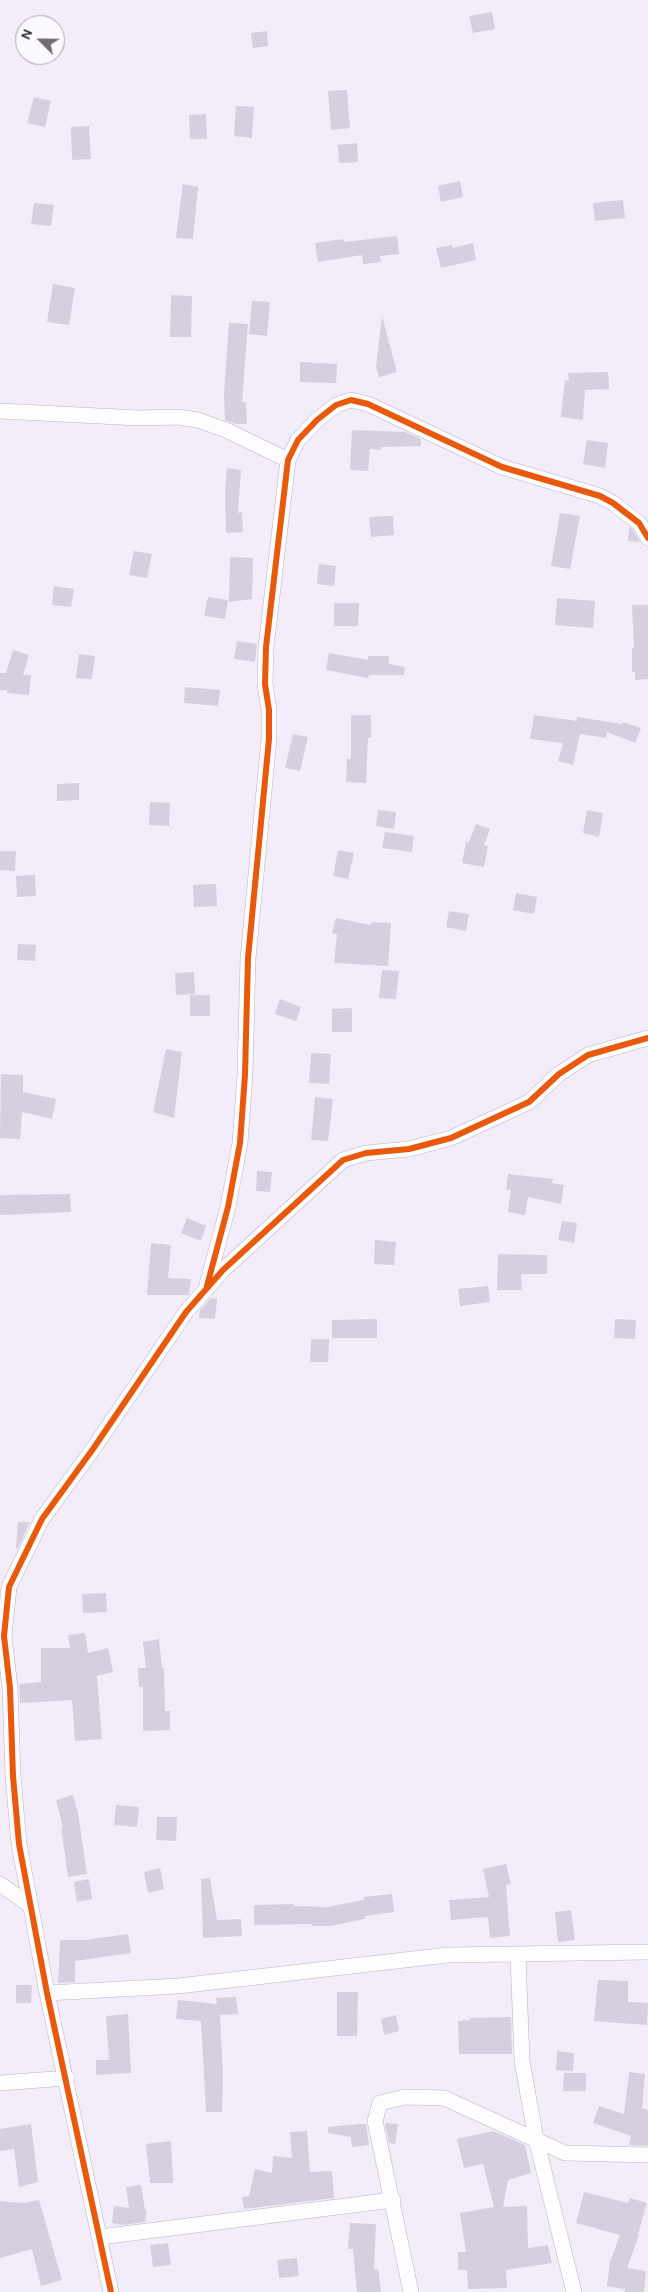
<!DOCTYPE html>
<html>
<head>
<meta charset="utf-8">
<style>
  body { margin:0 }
  #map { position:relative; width:648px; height:2292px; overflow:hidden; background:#f3edf9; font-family:Karla,sans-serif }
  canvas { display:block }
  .north { position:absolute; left:15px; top:15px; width:50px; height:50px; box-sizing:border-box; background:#fbf9fe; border:1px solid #a8a5ab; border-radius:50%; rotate:293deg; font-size:14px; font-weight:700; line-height:20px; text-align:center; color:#2b272f }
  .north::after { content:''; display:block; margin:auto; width:18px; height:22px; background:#716c76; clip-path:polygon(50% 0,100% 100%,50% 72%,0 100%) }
</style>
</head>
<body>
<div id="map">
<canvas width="648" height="2292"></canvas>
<div class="north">N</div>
</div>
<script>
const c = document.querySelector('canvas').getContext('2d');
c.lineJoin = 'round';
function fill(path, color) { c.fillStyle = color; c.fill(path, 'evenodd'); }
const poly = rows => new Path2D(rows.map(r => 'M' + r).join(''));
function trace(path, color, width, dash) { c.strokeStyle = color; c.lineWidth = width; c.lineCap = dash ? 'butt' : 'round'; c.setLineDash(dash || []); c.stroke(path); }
const building = poly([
  [492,12,495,29,473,33,469,16],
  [267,31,268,46,253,48,251,33],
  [347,90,350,128,331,130,328,91],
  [34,97,51,101,45,127,27,123],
  [236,106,254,107,252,138,234,136],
  [206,114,207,139,190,139,189,115],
  [89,126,91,159,72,160,71,127],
  [357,143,358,162,339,163,338,145],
  [460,181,463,197,441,202,438,186],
  [183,184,198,187,193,239,176,238],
  [623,200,625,218,595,221,593,203],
  [34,203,54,205,51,226,31,224],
  [397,236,399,254,380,256,381,262,363,264,362,255,318,262,315,243,343,239,344,242],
  [473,243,476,260,441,268,436,248,452,245,453,248],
  [53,284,75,288,69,325,47,322],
  [171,295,192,296,191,337,170,337],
  [252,301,270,302,267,336,249,334],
  [382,316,397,372,379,377,376,367],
  [229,323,248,324,242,402,246,402,247,424,236,424,225,420,224,394],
  [300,362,337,364,336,383,300,382],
  [608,372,609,389,585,390,583,420,561,417,565,380,569,381,568,373],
  [352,430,405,432,421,439,421,446,381,447,381,450,370,449,368,471,350,470],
  [587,440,608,443,605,468,583,464],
  [227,468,241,470,238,513,242,512,243,532,226,533,225,491],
  [560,513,580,516,570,569,551,566],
  [393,516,394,535,371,537,369,517],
  [629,527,632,529,640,542,628,541],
  [134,551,152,554,147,578,129,575],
  [230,557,253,558,252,599,229,602],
  [319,564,336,566,334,586,317,584],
  [54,586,74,589,71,607,52,605],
  [208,597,228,600,225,619,204,616],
  [557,598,595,601,593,628,555,625],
  [334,603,359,603,358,626,334,626],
  [632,605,648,605,648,679,635,680,635,672,632,672,632,648,634,648],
  [237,641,257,644,255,662,234,659],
  [13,650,29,655,23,675,31,675,29,695,7,693,7,690,0,690,0,673,6,673],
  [329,653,368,660,368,656,389,656,389,664,405,667,404,675,369,675,368,678,326,670],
  [79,654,95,656,92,679,76,678],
  [185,687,220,690,218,706,184,703],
  [351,715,371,715,371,738,368,738,366,783,346,782,347,759,351,759],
  [534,715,577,721,577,717,622,724,623,722,641,728,635,743,607,732,606,738,580,734,573,765,558,761,563,743,530,739],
  [293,734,308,737,300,771,285,768],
  [79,783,79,800,57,801,57,784],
  [150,802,170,803,169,826,149,825],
  [378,810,396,812,394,829,376,826],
  [587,810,603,813,599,837,583,833],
  [476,824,490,829,484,845,488,846,484,867,462,863,466,842,469,842],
  [385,832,414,836,412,852,382,848],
  [338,850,354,853,348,879,333,876],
  [0,851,16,851,15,871,0,870],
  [35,875,36,896,17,897,16,876],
  [216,884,217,906,194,907,193,885],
  [516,893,537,897,534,914,513,910],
  [449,911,469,914,466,931,446,927],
  [336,918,371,925,371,922,391,923,388,966,334,963,337,934,332,933],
  [18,944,36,945,35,961,17,960],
  [382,970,399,971,396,999,379,998],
  [194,972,195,994,176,995,175,973],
  [190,995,210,995,210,1016,190,1016],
  [280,999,301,1007,296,1021,275,1014],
  [352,1008,352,1032,332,1032,332,1009],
  [166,1049,182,1052,174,1118,153,1112],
  [311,1053,331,1054,329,1084,309,1083],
  [1,1074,23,1075,23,1092,56,1099,52,1119,22,1112,20,1139,0,1138],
  [315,1097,333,1099,328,1141,311,1140],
  [257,1171,272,1172,270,1192,256,1191],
  [508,1174,553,1179,552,1183,564,1185,561,1204,528,1197,525,1215,508,1212,511,1190,506,1190],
  [70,1194,71,1212,0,1215,0,1195],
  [187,1218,206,1226,201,1241,181,1233],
  [562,1221,577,1223,574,1243,558,1240],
  [375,1240,396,1242,394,1265,374,1264],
  [151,1243,171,1245,168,1278,191,1279,189,1295,147,1295],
  [498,1254,547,1255,547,1274,521,1274,522,1290,497,1290],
  [488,1286,490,1302,460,1306,458,1289],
  [211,1298,217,1299,215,1319,199,1318,200,1310],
  [377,1319,377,1338,332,1338,332,1320],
  [615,1319,636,1320,635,1339,614,1338],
  [311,1339,329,1339,328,1362,310,1362],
  [18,1522,30,1522,18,1548,16,1548],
  [106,1593,107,1612,83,1613,82,1594],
  [85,1633,88,1653,108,1648,113,1672,97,1676,102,1739,75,1741,72,1700,20,1703,19,1684,41,1682,41,1648,70,1648,68,1635],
  [159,1639,162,1668,164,1668,165,1711,170,1711,170,1730,143,1731,143,1687,139,1687,138,1668,146,1668,143,1642],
  [73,1795,78,1813,87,1874,68,1877,61,1827,63,1827,56,1800],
  [116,1805,139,1807,137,1827,114,1825],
  [157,1817,177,1817,176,1841,156,1840],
  [506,1864,511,1884,506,1885,510,1936,490,1938,488,1917,451,1920,449,1900,489,1897,483,1869],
  [160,1868,164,1889,148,1893,144,1872],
  [210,1878,217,1920,241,1919,242,1936,203,1938,201,1879],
  [89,1879,92,1899,77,1902,74,1882],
  [392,1894,394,1912,365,1916,365,1919,330,1926,312,1926,312,1924,254,1925,254,1905,294,1904,294,1906,327,1907,364,1900,364,1897],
  [571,1910,575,1940,558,1942,555,1912],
  [128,1934,131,1953,75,1961,75,1982,58,1983,60,1940,85,1940],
  [598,1980,628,1981,628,2002,648,2003,647,2025,594,2021],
  [16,1985,32,1985,31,2003,16,2003],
  [337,1992,358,1992,357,2036,337,2036],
  [236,1997,238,2014,220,2015,223,2076,222,2112,206,2112,201,2021,176,2019,178,2000,217,2004,216,1998],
  [128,2014,131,2073,96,2075,96,2060,109,2060,106,2016],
  [396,2015,399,2031,384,2035,381,2019],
  [511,2017,512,2054,459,2054,458,2021,471,2020,470,2018],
  [557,2051,574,2053,573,2071,556,2070],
  [629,2072,645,2074,642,2108,648,2110,648,2146,629,2145,631,2136,593,2123,599,2106,624,2114],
  [564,2073,586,2073,586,2091,563,2091],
  [385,2123,398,2124,395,2144,389,2143],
  [31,2124,38,2182,19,2187,14,2149,0,2151,0,2129],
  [360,2124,366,2124,369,2145,352,2147,351,2137,328,2133,328,2127],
  [307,2131,310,2172,332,2171,334,2198,244,2209,242,2197,249,2196,255,2169,272,2173,273,2156,292,2158,290,2132],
  [493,2131,525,2145,531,2173,508,2180,503,2207,527,2206,528,2248,548,2245,552,2263,506,2270,507,2288,468,2289,467,2270,458,2270,458,2252,466,2252,460,2213,494,2207,483,2164,464,2168,457,2139],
  [171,2141,173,2183,150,2183,146,2144],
  [141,2185,145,2210,147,2211,145,2222,123,2225,112,2223,114,2206,129,2208,126,2187],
  [584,2192,628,2203,630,2198,647,2203,638,2234,639,2235,627,2268,646,2271,644,2292,625,2292,625,2289,607,2286,610,2262,620,2235,576,2223],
  [39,2200,62,2280,41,2286,32,2249,0,2258,0,2201,23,2203],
  [350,2223,376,2224,374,2270,378,2269,381,2292,357,2292,353,2249,348,2249],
  [168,2243,171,2265,153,2267,150,2245],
  [297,2258,299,2276,279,2278,277,2260]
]);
const street = poly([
  [0,411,139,418,178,417,198,420,226,430,288,460],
  [207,1285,228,1207,240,1143,245,1075,248,958,269,739,269,710,265,684,266,647,288,460,298,440,317,420,336,405,351,400,368,404,502,467,600,496,613,503,639,523,648,538],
  [0,1884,31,1906],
  [518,1955,522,2061,536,2139,574,2292],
  [47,1993,178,1986,448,1955,648,1952],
  [0,2083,67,2078],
  [100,2237,393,2200],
  [111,2292,47,1993,19,1844,13,1776,10,1688,4,1636,9,1587,42,1519,93,1449,186,1312,223,1270,343,1160,366,1153,409,1149,451,1138,529,1102,559,1074,588,1055,648,1038],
  [411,2292,375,2121,380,2103,405,2097,444,2098,565,2153,648,2155]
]);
const cycleway = poly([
  [207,1286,228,1207,240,1143,245,1075,248,958,269,739,269,710,265,684,266,647,288,460,298,440,317,420,336,405,351,400,368,404,502,467,600,496,613,503,639,523,648,538],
  [111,2292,47,1993,19,1844,13,1776,10,1688,4,1636,9,1587,42,1519,93,1449,186,1312,223,1270,343,1160,366,1153,409,1149,451,1138,529,1102,559,1074,588,1055,648,1038]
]);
fill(building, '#d7cedf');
trace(street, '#bab5be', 16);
trace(street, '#fdfcfe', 15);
trace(cycleway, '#e8590c', 6);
</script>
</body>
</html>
